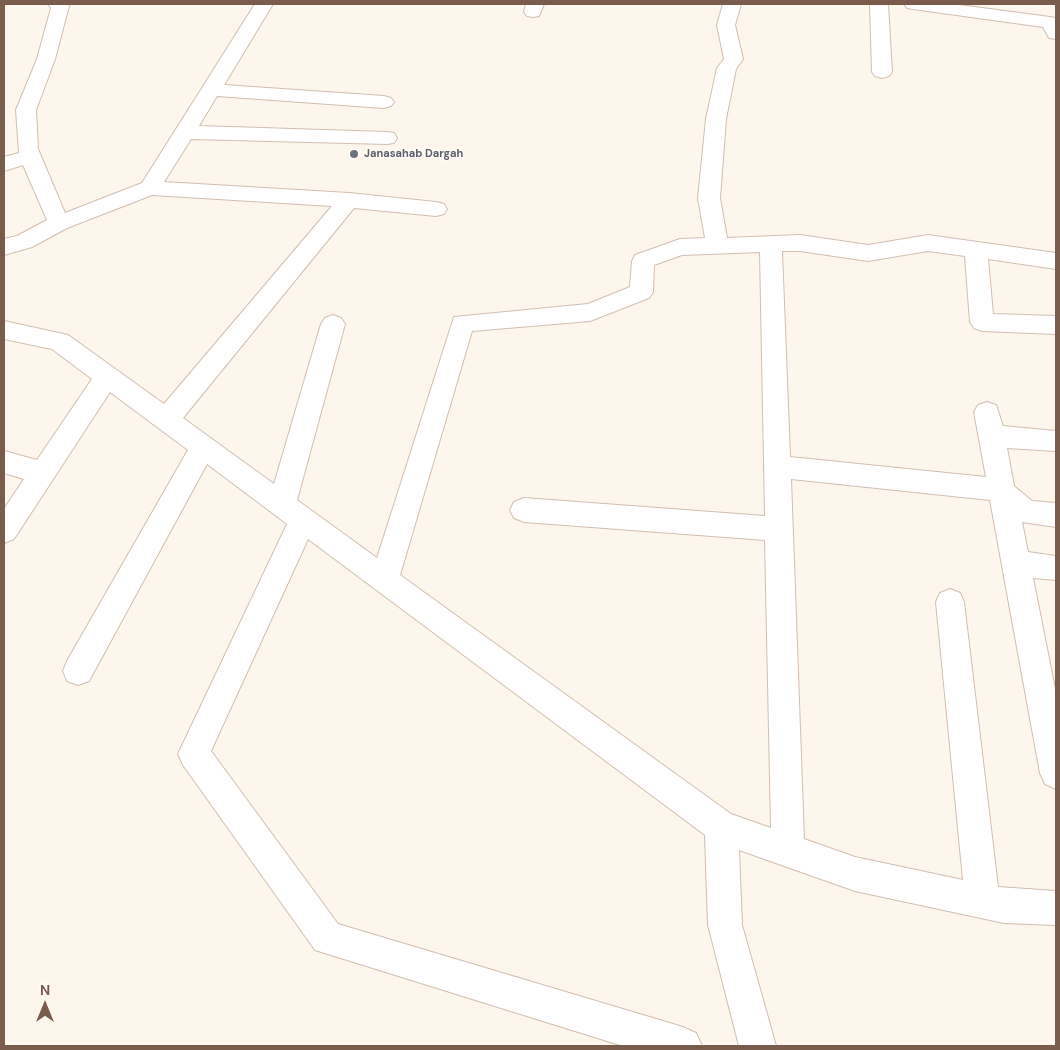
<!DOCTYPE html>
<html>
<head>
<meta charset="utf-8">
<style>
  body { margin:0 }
  #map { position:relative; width:1060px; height:1050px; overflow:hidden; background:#fdf6ec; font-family:"DM Sans",sans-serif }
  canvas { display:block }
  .frame { position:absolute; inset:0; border:5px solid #7a5c4d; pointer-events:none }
  .north { position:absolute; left:20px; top:980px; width:50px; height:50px; -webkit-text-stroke:4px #fffaf3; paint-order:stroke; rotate:0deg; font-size:14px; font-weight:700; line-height:20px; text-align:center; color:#7a5c4d }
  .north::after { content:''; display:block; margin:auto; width:18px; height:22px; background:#7a5c4d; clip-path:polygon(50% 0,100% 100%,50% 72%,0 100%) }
</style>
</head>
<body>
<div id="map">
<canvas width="1060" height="1050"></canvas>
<div class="frame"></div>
<div class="north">N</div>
</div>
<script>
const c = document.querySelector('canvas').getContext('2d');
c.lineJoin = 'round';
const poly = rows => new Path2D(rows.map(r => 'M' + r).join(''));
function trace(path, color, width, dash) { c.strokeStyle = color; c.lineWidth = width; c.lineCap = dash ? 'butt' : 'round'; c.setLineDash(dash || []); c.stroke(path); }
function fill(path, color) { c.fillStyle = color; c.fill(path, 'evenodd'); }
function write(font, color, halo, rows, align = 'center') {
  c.font = font + ' "DM Sans",sans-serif'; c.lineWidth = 4.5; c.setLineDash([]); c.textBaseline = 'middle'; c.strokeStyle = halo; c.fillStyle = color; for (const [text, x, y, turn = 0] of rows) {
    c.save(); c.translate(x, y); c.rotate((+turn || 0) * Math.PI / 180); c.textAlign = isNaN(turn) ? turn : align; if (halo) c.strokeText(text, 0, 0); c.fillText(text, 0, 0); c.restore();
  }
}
const street = poly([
  [48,4,67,4,69,6,55,59,36,110,38,149,65,213,142,183,255,4,273,4,224,85,384,96,391,98,394,102,391,106,384,108,217,96,199,126,387,132,394,133,397,138,394,143,387,144,191,139,164,182,349,193,436,202,444,204,447,209,444,214,436,216,354,208,183,418,274,484,321,324,325,318,333,315,341,318,345,324,297,500,377,558,454,317,588,304,630,287,632,261,635,255,680,239,705,238,698,198,706,119,717,68,724,59,717,25,723,4,741,4,735,25,743,59,736,69,726,119,720,198,727,238,800,235,868,245,928,235,1056,253,1056,269,988,259,993,314,1056,316,1056,334,982,331,974,328,970,322,965,256,928,251,868,261,800,251,782,251,790,457,986,477,974,412,978,405,987,402,996,405,1003,426,1056,431,1056,451,1007,448,1014,486,1032,501,1056,503,1056,527,1022,522,1028,552,1056,556,1056,580,1033,578,1056,694,1056,789,1045,784,1040,773,990,500,791,479,804,839,855,857,963,880,936,602,940,593,950,589,960,593,964,602,998,887,1056,891,1056,925,1004,923,855,891,739,850,742,925,776,1046,739,1046,708,925,705,835,308,539,211,751,338,924,683,1027,696,1033,702,1046,623,1046,315,950,183,765,178,754,287,524,207,464,89,681,78,685,67,681,63,671,67,661,188,450,110,392,14,539,4,543,4,509,24,479,4,473,4,451,37,460,92,379,52,349,4,339,4,321,68,335,164,404,332,206,152,195,67,228,32,247,4,255,4,239,17,236,47,220,23,165,4,171,4,157,19,153,16,110,37,59,51,8,48,4],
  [760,252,765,516,524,498,514,502,510,510,514,518,524,522,765,540,771,828,731,814,400,575,472,331,590,321,649,298,653,292,654,265,682,255,760,252],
  [526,4,544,4,539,16,533,17,527,16,524,12,526,4],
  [870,4,888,4,892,72,889,76,882,78,875,76,872,72,870,4],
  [904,4,952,4,1050,17,1056,18,1056,39,1049,38,1043,27,913,9,907,8,904,4]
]);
const markers = [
  [354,154,5,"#6b7280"]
];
const farWorshipnames = [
  ["Janasahab Dargah",364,154]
];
trace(street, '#d1beb0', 2);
fill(street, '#fff');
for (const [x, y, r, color] of markers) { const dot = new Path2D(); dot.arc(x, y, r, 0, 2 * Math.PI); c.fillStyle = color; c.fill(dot); trace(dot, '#fffaf3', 2); }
write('bold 11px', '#5b616d', '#fffaf3', farWorshipnames, 'left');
</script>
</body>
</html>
